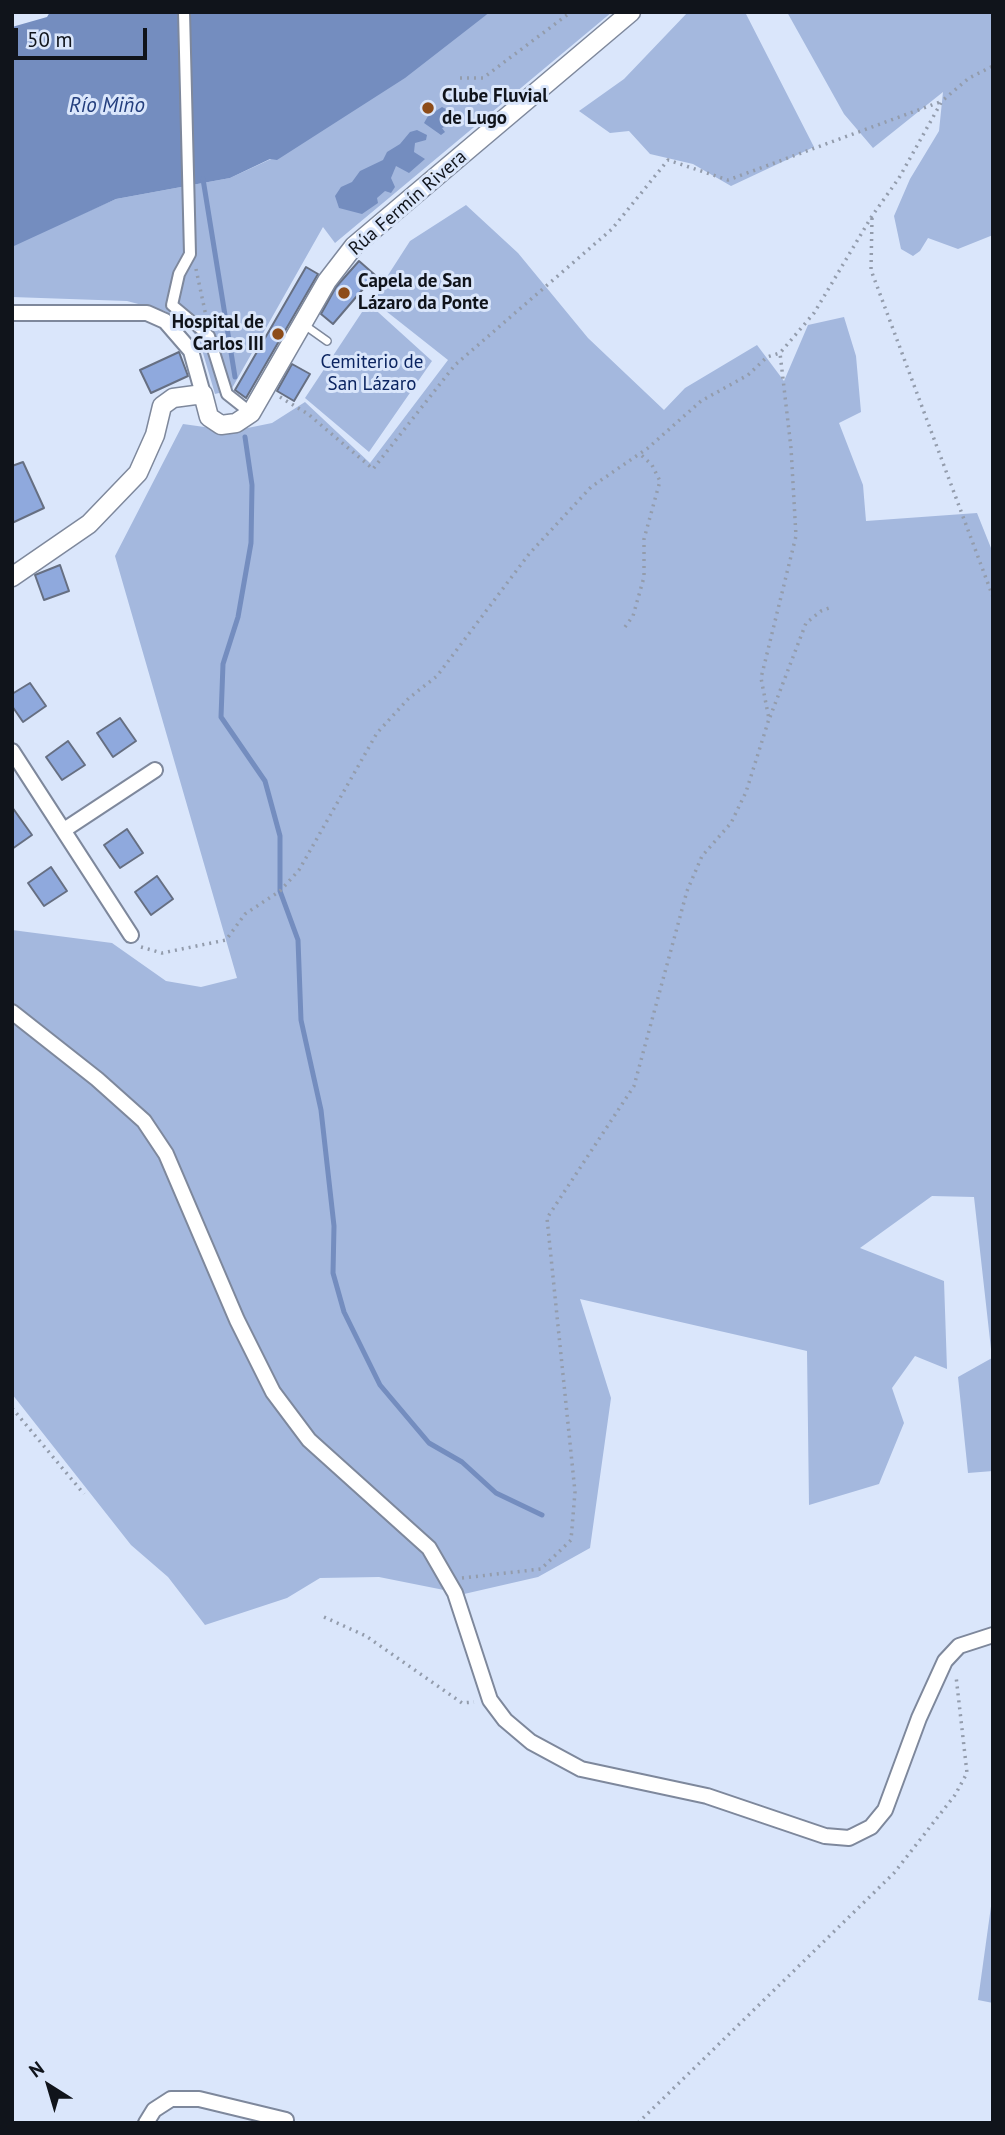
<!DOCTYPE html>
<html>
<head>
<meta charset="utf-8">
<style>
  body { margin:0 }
  #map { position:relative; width:1005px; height:2135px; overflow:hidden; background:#dae6fb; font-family:"PT Sans",sans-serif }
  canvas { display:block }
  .frame { position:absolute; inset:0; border:14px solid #10141b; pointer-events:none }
  .north { position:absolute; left:14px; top:2051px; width:70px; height:70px; -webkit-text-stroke:5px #dae6fb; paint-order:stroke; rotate:323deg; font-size:19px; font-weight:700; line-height:28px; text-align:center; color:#10141b }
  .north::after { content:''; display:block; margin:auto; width:24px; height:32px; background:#10141b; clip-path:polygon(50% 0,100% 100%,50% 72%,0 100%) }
  .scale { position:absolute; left:14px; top:28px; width:133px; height:32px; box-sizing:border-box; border:4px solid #10141b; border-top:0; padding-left:9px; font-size:21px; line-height:24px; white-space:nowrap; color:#10141b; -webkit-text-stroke:5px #dae6fb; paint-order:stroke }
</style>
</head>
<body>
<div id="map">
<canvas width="1005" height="2135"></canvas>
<div class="frame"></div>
<div class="north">N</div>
<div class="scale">50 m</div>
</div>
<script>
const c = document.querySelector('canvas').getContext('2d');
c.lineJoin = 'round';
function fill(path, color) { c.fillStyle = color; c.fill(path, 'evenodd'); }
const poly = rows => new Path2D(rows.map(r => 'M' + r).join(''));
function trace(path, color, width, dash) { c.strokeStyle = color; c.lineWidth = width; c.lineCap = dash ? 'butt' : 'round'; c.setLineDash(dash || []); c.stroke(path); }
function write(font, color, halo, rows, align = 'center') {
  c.font = font + ' "PT Sans",sans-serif'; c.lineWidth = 6; c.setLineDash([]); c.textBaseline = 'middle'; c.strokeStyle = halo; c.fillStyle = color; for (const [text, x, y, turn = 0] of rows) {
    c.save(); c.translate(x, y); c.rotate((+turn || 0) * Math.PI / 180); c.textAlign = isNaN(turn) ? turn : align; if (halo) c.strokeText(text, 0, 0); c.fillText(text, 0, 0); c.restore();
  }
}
const green = poly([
  [490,12,612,12,335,243,323,227,231,390,215,394,200,343,190,327,165,311,127,301,12,297,12,245,116,199,230,178,271,159],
  [688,12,745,12,814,147,731,186,693,164,650,154,629,131,610,133,579,111,624,79],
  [787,12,993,12,993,235,958,249,928,238,920,251,913,256,901,249,894,216,910,179,939,131,943,92,873,148,844,114],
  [466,205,518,253,588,338,664,410,685,388,757,345,784,381,808,325,844,317,856,356,861,412,839,423,863,485,866,521,977,513,993,553,993,1471,968,1473,958,1377,992,1358,974,1197,932,1196,860,1248,944,1281,947,1369,915,1356,892,1388,904,1423,879,1484,809,1505,807,1351,580,1299,611,1398,590,1548,538,1577,464,1594,379,1577,320,1578,287,1598,205,1625,168,1577,131,1545,12,1394,12,930,112,943,166,981,201,987,237,978,115,556,183,424,233,431,272,423,305,402,370,463,448,360,372,300,410,241],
  [368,303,432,361,369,452,305,398],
  [993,1892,993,2003,978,2000]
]);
const water = poly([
  [50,12,490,12,405,78,277,160,270,159,230,178,116,199,14,246,12,27,47,17],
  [442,107,452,112,457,122,442,128,445,132,441,135,424,123,428,116],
  [417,130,427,135,426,140,415,143,414,152,425,159,409,173,396,166,391,178,395,187,391,193,385,191,377,198,378,203,362,214,339,208,335,196,341,187,352,182,360,171,383,160,387,152,400,144,410,132]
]);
const stream = poly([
  [203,179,235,377],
  [245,437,252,485,251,543,238,617,223,664,221,717,265,781,280,836,280,891,298,940,301,1020,321,1110,334,1226,333,1273,344,1312,380,1385,429,1443,462,1462,496,1493,542,1515]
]);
const building = poly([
  [359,261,375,275,333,324,321,314,336,287,359,261],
  [306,267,318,274,246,398,235,390,306,267],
  [179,352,188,376,151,393,140,370,179,352],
  [292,364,310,374,294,401,277,391,292,364],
  [23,462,44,508,12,523,12,466,23,462],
  [60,565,69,591,44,600,35,575,60,565],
  [30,683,46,706,23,722,12,706,12,694,30,683],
  [120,718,136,741,113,757,97,733,120,718],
  [68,741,85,765,62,780,46,757,68,741],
  [12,807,32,835,12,849,12,807],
  [127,829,143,853,120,868,104,845,127,829],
  [51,867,67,891,44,906,28,883,51,867],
  [157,876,173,899,151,915,135,892,157,876]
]);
const path = poly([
  [460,78,483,78,571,12],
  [872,218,871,270,993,597],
  [196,269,206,316],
  [280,397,308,414,373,469,455,365,612,229,668,160,728,180,940,102],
  [625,627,633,616,644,577,644,539,660,481,652,465,639,453],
  [770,717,806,623,821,611,832,607],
  [141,947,162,953,226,940,245,914,280,891,299,870,377,733,409,698,437,676,529,554,591,487,648,448,701,401,748,375,767,357,780,353,814,313,872,216,899,178,942,101,969,78,993,66],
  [12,1408,84,1494],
  [462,1578,541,1569,571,1540,575,1492,547,1218,634,1086,687,891,702,856,731,823,746,792,769,719,761,678,796,536,791,448,780,353],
  [324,1617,366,1636,462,1703,474,1702],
  [638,2123,894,1873,955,1795,967,1773,956,1676]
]);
const service = poly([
  [303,324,327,341]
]);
const pedestrian = poly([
  [184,12,190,254,179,274,172,305,209,336,227,394,251,413]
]);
const minor = poly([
  [12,313,147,313,165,321,191,351,203,394],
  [12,751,131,935],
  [64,830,155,770],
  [12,1012,97,1079,144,1121,166,1154,237,1320,273,1392,309,1440,429,1548,455,1593,490,1700,505,1720,531,1742,581,1769,707,1796,825,1836,849,1838,871,1827,885,1810,919,1718,945,1661,959,1646,993,1635],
  [146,2123,154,2110,171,2099,199,2099,286,2120]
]);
const tertiary = poly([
  [12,577,89,524,138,473,155,435,162,406,173,398,203,394,209,417,221,425,236,423,251,413,327,281,354,246,631,12]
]);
const markers = [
  [428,108,7,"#8d4c19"],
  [344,293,7,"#8d4c19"],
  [278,334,7,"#8d4c19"]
];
const poiNames = [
  ["Clube Fluvial",442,97],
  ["de Lugo",442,119],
  ["Capela de San",358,282],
  ["Lázaro da Ponte",358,304],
  ["Hospital de",264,323,"right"],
  ["Carlos III",264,345,"right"]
];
const streetNames = [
  ["Rúa Fermín Rivera",408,203,-41]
];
const parkNames = [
  ["Cemiterio de",372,363],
  ["San Lázaro",372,385]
];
const waterNames = [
  ["Río Miño",107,106]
];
fill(green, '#a4b8de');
fill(water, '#748dbf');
trace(stream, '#748dbf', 5);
fill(building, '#8fa9dd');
trace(building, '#666f82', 2);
trace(service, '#7e889c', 10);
trace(pedestrian, '#7e889c', 14);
trace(minor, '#7e889c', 18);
trace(tertiary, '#7e889c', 21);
trace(path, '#939cac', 3.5, [2, 5]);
trace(service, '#fff', 7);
trace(pedestrian, '#fff', 10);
trace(minor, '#fff', 14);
trace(tertiary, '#fff', 18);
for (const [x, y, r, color] of markers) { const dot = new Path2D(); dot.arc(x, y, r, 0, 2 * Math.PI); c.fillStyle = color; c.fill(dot); trace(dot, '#dae6fb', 2.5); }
write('bold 19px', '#10141b', '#dae6fb', poiNames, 'left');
write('19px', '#10141b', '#dae6fb', streetNames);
write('19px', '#0b2460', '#dae6fb', parkNames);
write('italic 21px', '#233e7d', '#dae6fb', waterNames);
</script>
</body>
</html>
